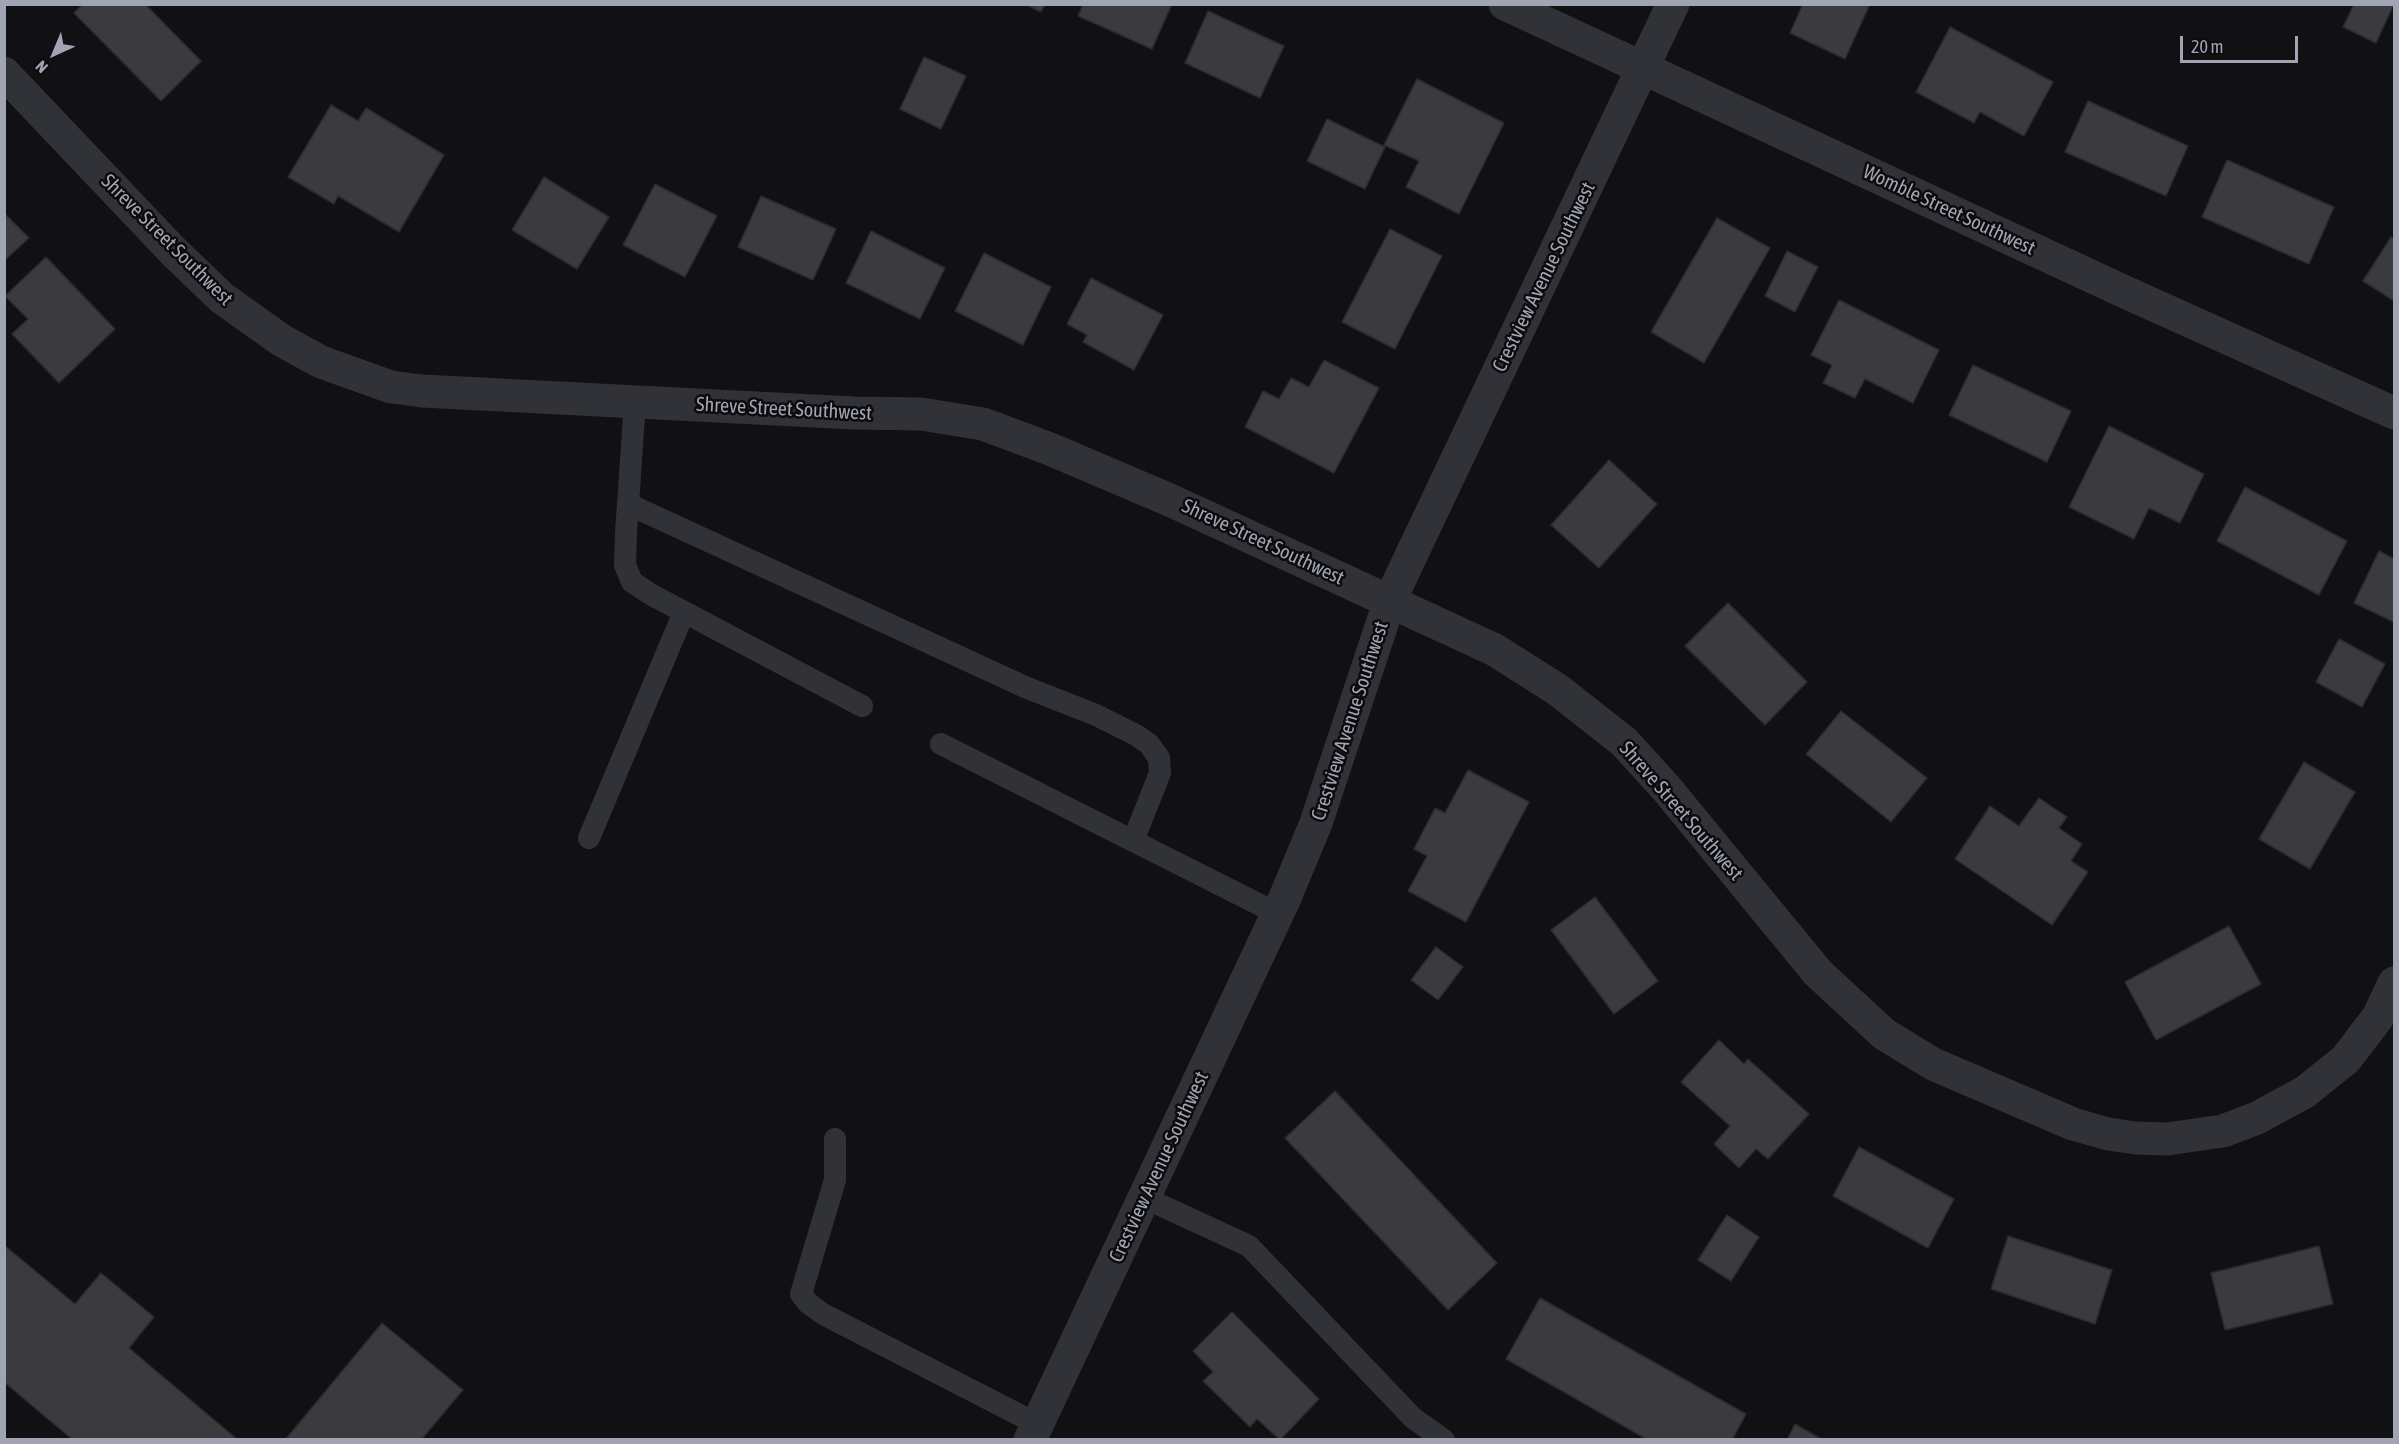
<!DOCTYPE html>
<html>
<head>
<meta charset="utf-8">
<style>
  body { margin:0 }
  #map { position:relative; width:2399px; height:1444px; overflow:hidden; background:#111012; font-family:"Asap Condensed",sans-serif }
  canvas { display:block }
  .frame { position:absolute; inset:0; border:6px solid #a1a5b3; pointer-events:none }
  .north { position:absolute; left:24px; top:24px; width:60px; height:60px; -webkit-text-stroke:4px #0c0b0d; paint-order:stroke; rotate:224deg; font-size:16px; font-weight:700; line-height:24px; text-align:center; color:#a1a5b3 }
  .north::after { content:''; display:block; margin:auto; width:21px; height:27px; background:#a1a5b3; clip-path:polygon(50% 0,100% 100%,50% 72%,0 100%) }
  .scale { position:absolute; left:2180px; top:36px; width:118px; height:27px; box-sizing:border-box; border:3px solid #a1a5b3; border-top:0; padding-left:8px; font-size:18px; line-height:21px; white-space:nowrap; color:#a1a5b3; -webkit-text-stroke:4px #0c0b0d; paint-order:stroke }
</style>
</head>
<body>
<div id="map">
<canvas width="2399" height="1444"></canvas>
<div class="frame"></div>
<div class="north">N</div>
<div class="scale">20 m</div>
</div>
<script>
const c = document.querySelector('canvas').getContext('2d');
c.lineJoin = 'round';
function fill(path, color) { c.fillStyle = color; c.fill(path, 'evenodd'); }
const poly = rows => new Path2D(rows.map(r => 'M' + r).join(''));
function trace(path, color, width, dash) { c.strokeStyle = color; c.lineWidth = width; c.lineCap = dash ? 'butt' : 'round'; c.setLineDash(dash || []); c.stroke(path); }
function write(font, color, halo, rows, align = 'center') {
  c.font = font + ' "Asap Condensed",sans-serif'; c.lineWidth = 5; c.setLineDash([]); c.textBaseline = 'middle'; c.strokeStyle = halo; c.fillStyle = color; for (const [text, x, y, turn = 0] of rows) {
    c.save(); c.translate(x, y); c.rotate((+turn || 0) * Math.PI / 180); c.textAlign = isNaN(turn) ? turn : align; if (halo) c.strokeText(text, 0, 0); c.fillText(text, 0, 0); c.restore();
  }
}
const building = poly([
  [83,4,145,4,201,61,161,101,74,13,83,4],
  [1025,4,1045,4,1041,12,1025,4],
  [1083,4,1172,4,1152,49,1078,16,1083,4],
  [1803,4,1870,4,1845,59,1790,33,1803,4],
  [2354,4,2394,4,2376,43,2343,27,2354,4],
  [1208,11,1284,46,1260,98,1185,63,1208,11],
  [1950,27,2053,82,2024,136,1980,112,1974,123,1916,92,1950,27],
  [924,57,966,76,941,129,900,109,924,57],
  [1417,79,1504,123,1459,214,1406,187,1419,161,1384,145,1417,79],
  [2088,101,2188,146,2166,196,2065,152,2088,101],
  [331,105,358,121,366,108,444,155,399,232,338,196,334,204,288,177,331,105],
  [1327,119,1385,147,1365,189,1307,161,1327,119],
  [2227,160,2334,207,2309,264,2202,217,2227,160],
  [544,177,609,217,577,269,512,230,544,177],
  [655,184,717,216,685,277,623,245,655,184],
  [761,196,836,229,813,280,738,247,761,196],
  [4,213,29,238,4,261,4,213],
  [1717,218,1770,248,1704,363,1651,332,1717,218],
  [1390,229,1442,256,1395,349,1342,322,1390,229],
  [871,231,945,268,920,319,846,283,871,231],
  [2391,237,2394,239,2394,301,2363,281,2391,237],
  [1787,251,1818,267,1795,312,1765,296,1787,251],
  [984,253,1051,287,1023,345,955,311,984,253],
  [46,257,115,329,59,383,12,334,28,319,5,296,46,257],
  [1091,278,1163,315,1134,370,1083,342,1087,335,1067,324,1091,278],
  [1839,300,1939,350,1913,403,1865,379,1855,398,1823,383,1832,365,1811,355,1839,300],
  [1324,360,1379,388,1334,473,1245,427,1263,391,1279,399,1291,378,1309,387,1324,360],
  [1973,365,2071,411,2047,462,1949,415,1973,365],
  [2109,426,2204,474,2180,523,2149,508,2134,539,2069,507,2109,426],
  [1609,460,1657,504,1599,568,1551,525,1609,460],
  [2245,487,2347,541,2319,595,2217,541,2245,487],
  [2379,551,2394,559,2394,622,2354,603,2379,551],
  [1728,603,1807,682,1765,725,1685,646,1728,603],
  [2339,639,2385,664,2362,707,2316,682,2339,639],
  [1841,711,1927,778,1891,822,1806,754,1841,711],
  [2304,762,2355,792,2310,869,2259,839,2304,762],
  [1468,770,1529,802,1466,922,1408,891,1427,856,1414,849,1435,808,1445,813,1468,770],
  [2039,798,2067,817,2059,828,2082,844,2071,861,2088,872,2052,925,1955,859,1990,806,2019,826,2039,798],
  [1595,897,1658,981,1614,1014,1551,930,1595,897],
  [2229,926,2261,984,2156,1040,2125,982,2229,926],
  [1436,947,1463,967,1438,1000,1411,980,1436,947],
  [1719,1040,1744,1064,1748,1059,1809,1114,1768,1159,1756,1149,1739,1168,1714,1144,1730,1126,1681,1082,1719,1040],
  [1335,1091,1497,1263,1448,1310,1285,1138,1335,1091],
  [1859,1147,1954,1199,1928,1248,1833,1196,1859,1147],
  [1727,1215,1759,1237,1731,1281,1698,1260,1727,1215],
  [2008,1236,2112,1270,2095,1324,1991,1289,2008,1236],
  [4,1245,75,1304,101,1273,154,1317,129,1348,238,1440,73,1440,4,1382,4,1245],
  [2319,1246,2333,1304,2225,1330,2211,1273,2319,1246],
  [1540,1298,1746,1414,1732,1440,1648,1440,1506,1359,1540,1298],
  [1232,1312,1319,1399,1280,1440,1257,1419,1250,1427,1203,1381,1213,1372,1193,1351,1232,1312],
  [382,1323,463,1390,421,1440,285,1440,382,1323],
  [1795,1424,1823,1440,1787,1440,1795,1424]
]);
const lane = poly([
  [635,402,626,533,625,565,632,582,652,595,862,706],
  [628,504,1025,687,1096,715,1136,735,1149,744,1159,758,1160,773,1133,841],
  [941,744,1278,914],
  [589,838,684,612],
  [835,1139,835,1180,801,1294,808,1303,823,1314,1037,1424],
  [1145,1198,1249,1246,1413,1418,1444,1440]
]);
const street = poly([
  [1505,4,2125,292,2394,413],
  [4,73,173,251,222,298,281,340,321,362,391,387,422,391,854,413,921,414,983,424,1050,449,1172,501,1495,650,1558,690,1624,742,1666,788,1818,973,1884,1034,1933,1064,2073,1124,2108,1134,2136,1138,2167,1139,2223,1131,2257,1118,2305,1092,2346,1059,2378,1017,2394,983],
  [1030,1440,1284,900,1316,823,1390,600,1673,4]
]);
const streetNames = [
  ["Womble Street Southwest",1949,210,25],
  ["Shreve Street Southwest",167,240,45],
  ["Crestview Avenue Southwest",1544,277,-64],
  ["Shreve Street Southwest",784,409,3],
  ["Shreve Street Southwest",1263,542,25],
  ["Crestview Avenue Southwest",1350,721,-72],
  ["Shreve Street Southwest",1681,811,49],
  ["Crestview Avenue Southwest",1159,1167,-65]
];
fill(building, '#3a3a3f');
trace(building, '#2b2a2e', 1.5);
trace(lane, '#313237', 22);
trace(street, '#313237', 33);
write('20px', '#a1a5b3', '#0c0b0d', streetNames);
</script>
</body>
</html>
